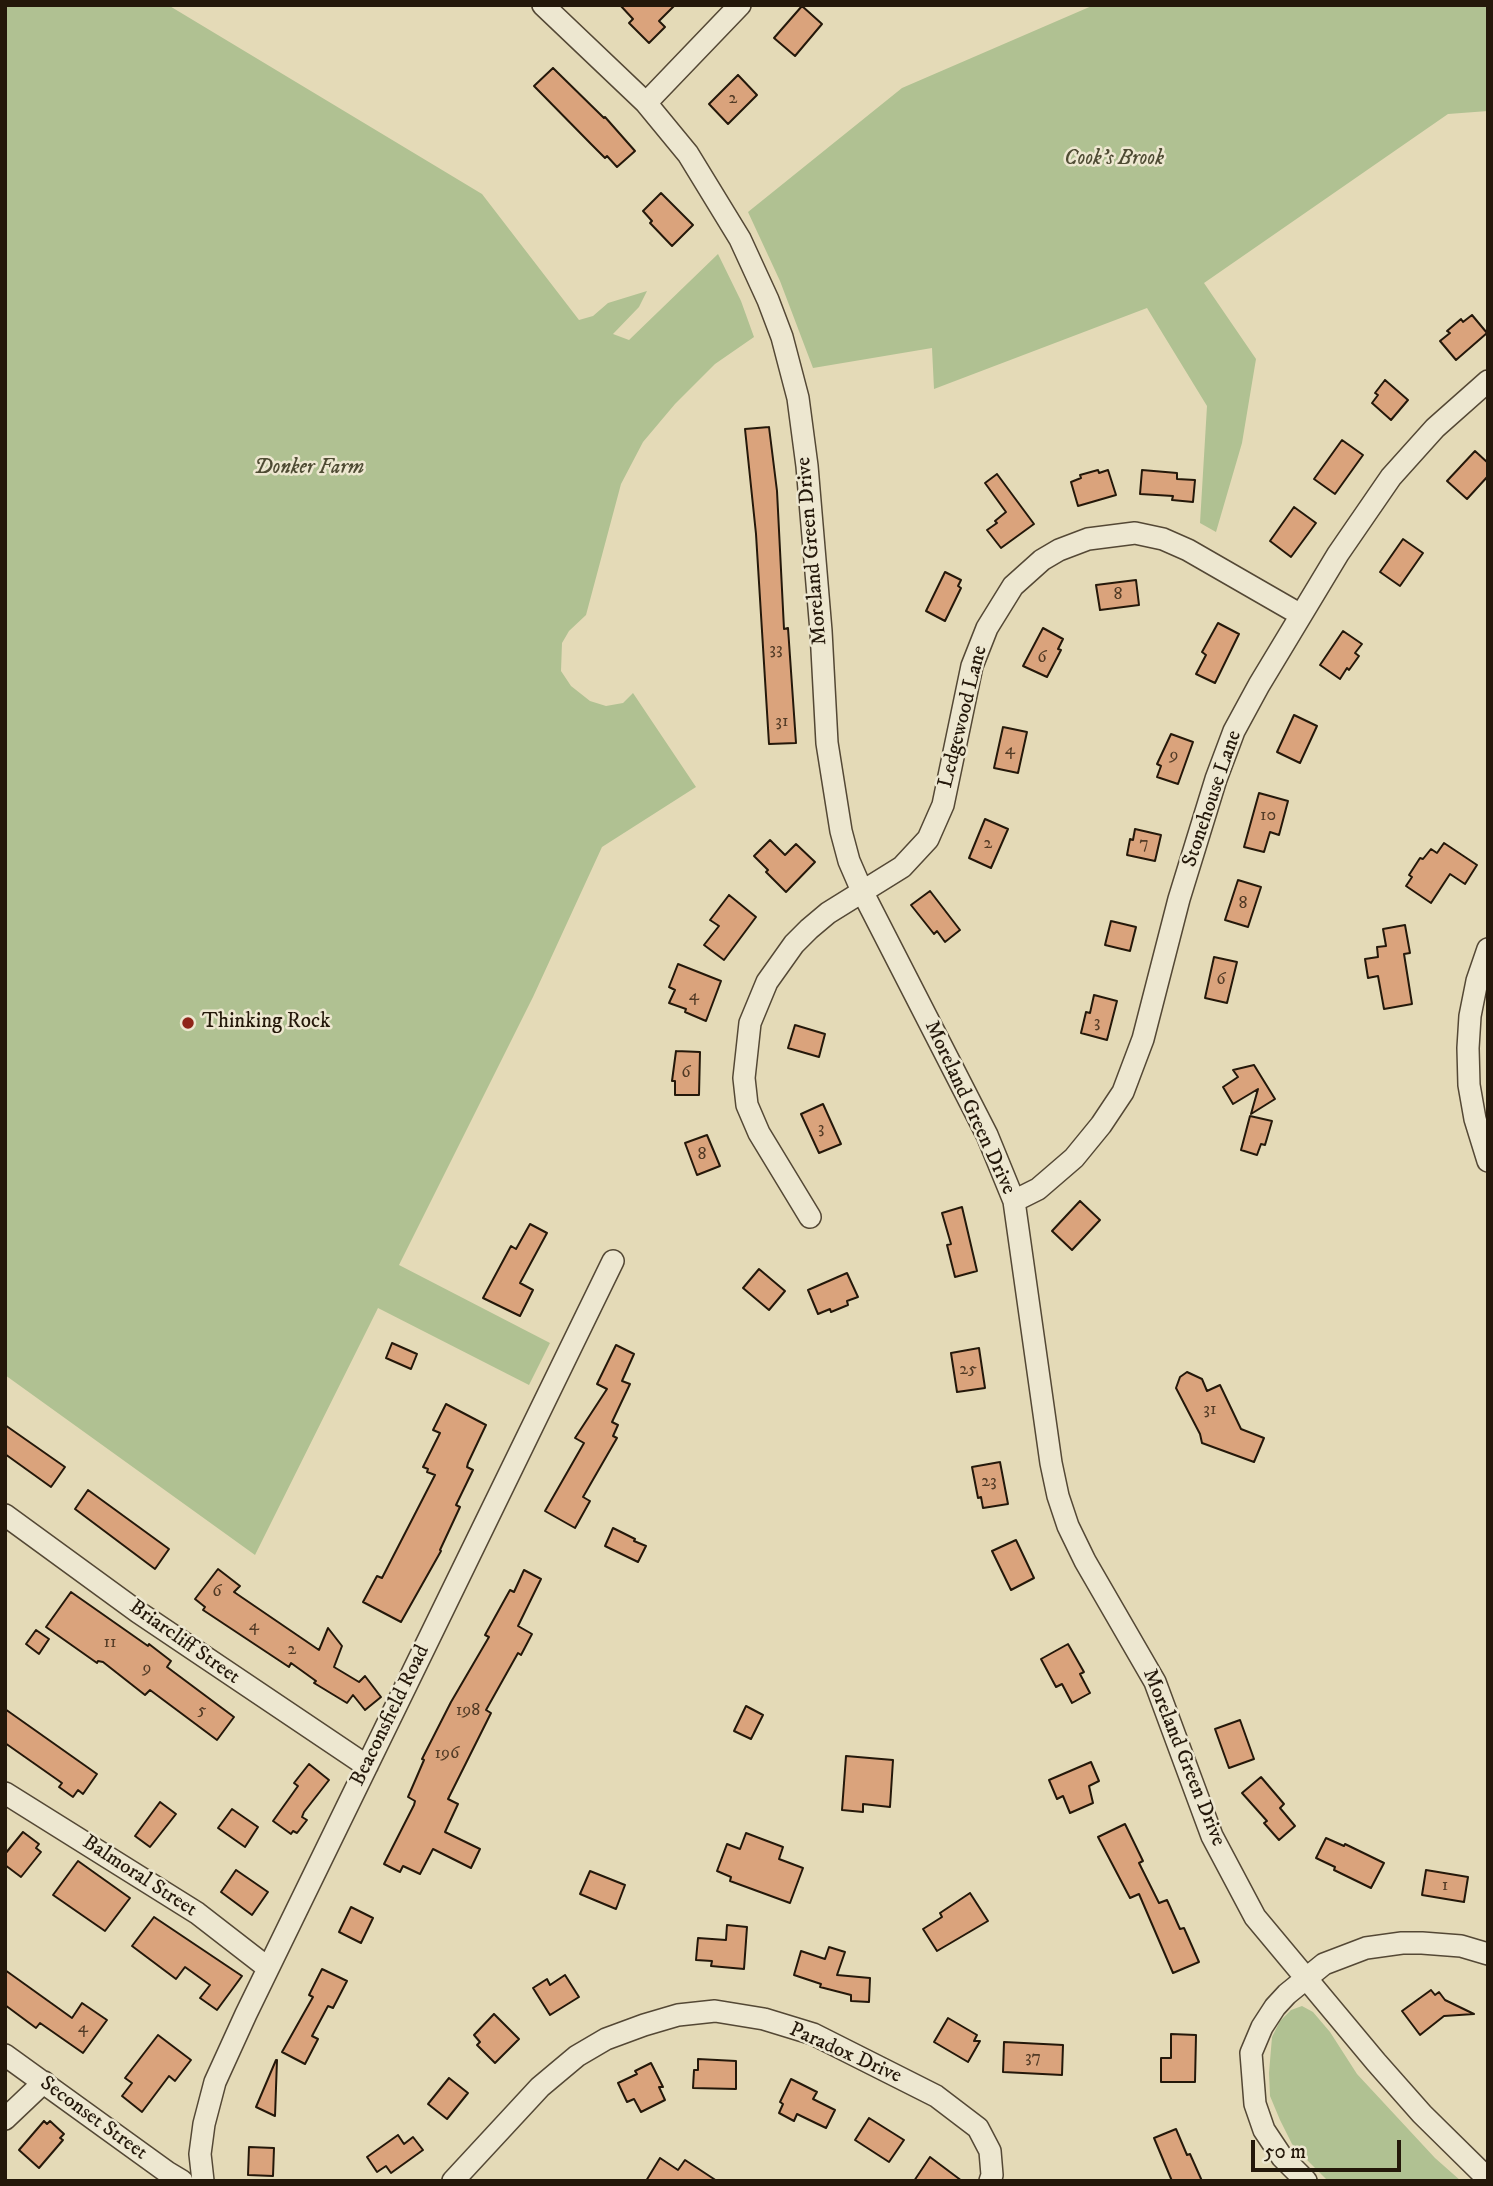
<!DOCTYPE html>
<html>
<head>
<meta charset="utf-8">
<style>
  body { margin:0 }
  #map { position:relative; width:1493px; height:2186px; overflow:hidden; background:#e4dab7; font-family:"IM FELL DW Pica",serif }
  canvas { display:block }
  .frame { position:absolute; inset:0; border:7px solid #24180a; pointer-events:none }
  .scale { position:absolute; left:1251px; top:2140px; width:150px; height:32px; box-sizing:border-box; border:4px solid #24180a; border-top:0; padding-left:9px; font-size:21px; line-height:24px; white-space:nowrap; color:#24180a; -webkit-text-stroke:5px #ede7d0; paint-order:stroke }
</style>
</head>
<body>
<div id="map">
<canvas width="1493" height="2186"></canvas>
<div class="frame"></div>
<div class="scale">50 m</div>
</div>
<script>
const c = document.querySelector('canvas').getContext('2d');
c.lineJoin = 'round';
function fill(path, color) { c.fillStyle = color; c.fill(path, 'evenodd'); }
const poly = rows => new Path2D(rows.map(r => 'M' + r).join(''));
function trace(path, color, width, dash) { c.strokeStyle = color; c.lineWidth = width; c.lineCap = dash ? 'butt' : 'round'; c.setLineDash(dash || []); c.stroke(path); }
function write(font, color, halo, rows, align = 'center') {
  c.font = font + ' "IM FELL DW Pica",serif'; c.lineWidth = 5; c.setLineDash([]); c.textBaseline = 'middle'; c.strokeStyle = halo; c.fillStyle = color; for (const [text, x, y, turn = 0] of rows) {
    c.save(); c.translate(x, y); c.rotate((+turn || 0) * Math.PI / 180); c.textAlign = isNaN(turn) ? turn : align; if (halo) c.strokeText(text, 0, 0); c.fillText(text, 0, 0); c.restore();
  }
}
const green = poly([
  [5,5,168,5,482,194,579,320,593,316,608,303,647,291,639,307,613,334,629,340,718,254,741,301,754,337,715,364,675,404,643,442,621,484,586,615,569,631,562,643,561,671,571,686,590,701,606,706,623,703,633,693,696,787,602,847,533,997,399,1265,550,1343,529,1385,378,1308,255,1555,5,1375],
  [1094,5,1488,5,1488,111,1448,114,1204,283,1256,359,1242,443,1216,532,1200,523,1207,406,1147,308,934,389,932,348,813,368,780,281,748,212,902,88],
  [1302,2006,1313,2012,1330,2032,1357,2074,1435,2158,1461,2181,1328,2181,1310,2163,1292,2144,1280,2120,1270,2096,1269,2073,1272,2037,1280,2021,1291,2010]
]);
const building = poly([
  [620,5,675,5,659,21,665,27,649,43,629,23,633,19,620,5],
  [802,6,822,24,795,56,774,38,802,6],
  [553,68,604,118,605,117,635,151,617,167,607,156,605,158,592,145,534,86,553,68],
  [738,75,757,95,728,124,709,104,738,75],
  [661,193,693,225,672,246,650,223,652,221,643,211,661,193],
  [1472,315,1487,333,1456,360,1440,341,1450,333,1447,331,1461,319,1463,322,1472,315],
  [1385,380,1408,400,1391,420,1372,403,1378,395,1375,393,1385,380],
  [769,427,777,491,784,629,788,628,796,743,769,744,756,534,745,429,769,427],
  [1342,440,1363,455,1335,494,1314,479,1342,440],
  [1475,451,1488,463,1488,476,1467,499,1447,481,1475,451],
  [1098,470,1099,473,1108,470,1116,495,1078,506,1071,482,1081,478,1080,475,1098,470],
  [1142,470,1177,473,1177,479,1195,480,1193,502,1172,500,1173,496,1140,494,1142,470],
  [997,474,1034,524,1001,548,987,530,997,523,995,521,1006,512,985,483,997,474],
  [1294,507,1316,523,1291,557,1270,541,1294,507],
  [1403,539,1423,553,1400,586,1380,572,1403,539],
  [945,572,961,580,958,586,961,588,945,621,926,611,945,572],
  [1136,580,1139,605,1100,610,1096,585,1136,580],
  [1218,623,1239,634,1215,683,1196,674,1206,655,1202,652,1218,623],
  [1043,628,1063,639,1058,649,1061,650,1047,677,1023,666,1043,628],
  [1343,631,1362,644,1355,653,1359,656,1349,670,1347,668,1340,679,1320,665,1343,631],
  [1294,715,1317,726,1300,763,1277,752,1294,715],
  [1003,727,1027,732,1018,773,994,768,1003,727],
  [1171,734,1193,742,1178,784,1157,777,1161,766,1157,764,1171,734],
  [1259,793,1288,801,1279,835,1270,832,1264,852,1244,847,1259,793],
  [985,819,1008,829,991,868,969,858,985,819],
  [1135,829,1161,835,1155,861,1127,855,1130,839,1133,840,1135,829],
  [770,840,785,855,796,844,815,862,786,892,766,872,768,870,754,856,770,840],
  [1444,843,1477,865,1465,884,1450,874,1431,903,1406,886,1412,877,1409,875,1420,858,1423,859,1431,849,1437,853,1444,843],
  [1238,880,1261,887,1248,927,1225,920,1238,880],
  [930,891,960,930,945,942,937,931,934,934,911,905,930,891],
  [729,895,756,917,724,960,704,945,719,926,710,920,729,895],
  [1111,921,1136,927,1130,951,1105,945,1111,921],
  [1405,925,1410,953,1404,954,1412,1004,1384,1009,1378,976,1368,978,1365,959,1378,957,1377,947,1386,946,1383,929,1405,925],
  [1214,957,1237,962,1227,1003,1205,998,1214,957],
  [678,964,721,981,706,1021,685,1012,686,1009,669,1003,675,990,669,987,678,964],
  [1094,995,1117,1001,1107,1040,1081,1033,1086,1012,1090,1013,1094,995],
  [795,1025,825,1034,819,1057,788,1048,795,1025],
  [676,1051,700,1052,699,1095,675,1095,675,1081,672,1081,676,1051],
  [1254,1065,1275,1099,1251,1114,1258,1089,1233,1104,1223,1087,1238,1077,1233,1070,1254,1065],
  [823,1104,841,1144,819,1153,801,1114,823,1104],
  [1250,1116,1272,1121,1265,1145,1261,1144,1257,1155,1241,1150,1250,1116],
  [707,1135,720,1166,697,1175,685,1143,707,1135],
  [1080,1201,1100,1220,1072,1250,1052,1231,1080,1201],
  [962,1207,977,1271,955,1277,947,1245,951,1244,942,1213,962,1207],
  [530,1224,547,1233,520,1283,533,1290,520,1316,483,1298,511,1246,516,1249,530,1224],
  [759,1269,785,1291,769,1310,743,1288,759,1269],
  [847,1273,858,1297,847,1301,848,1305,831,1312,830,1309,818,1314,808,1290,847,1273],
  [392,1343,417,1354,411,1369,386,1358,392,1343],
  [616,1345,634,1354,622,1381,630,1384,612,1422,618,1425,613,1436,617,1438,583,1497,590,1501,575,1528,545,1511,584,1443,575,1438,607,1389,597,1384,616,1345],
  [979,1348,985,1388,957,1392,951,1353,979,1348],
  [1187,1372,1202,1379,1207,1391,1220,1385,1241,1429,1264,1438,1254,1462,1202,1443,1200,1434,1176,1388,1180,1377,1187,1372],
  [446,1404,486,1425,468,1463,467,1467,473,1470,456,1505,460,1507,440,1550,441,1551,401,1622,363,1602,377,1576,382,1578,435,1475,427,1472,428,1469,423,1467,440,1433,433,1430,446,1404],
  [5,1425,65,1467,51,1487,5,1454,5,1425],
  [1000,1462,1008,1504,983,1508,981,1497,978,1498,972,1467,1000,1462],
  [88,1490,169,1549,155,1569,75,1509,88,1490],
  [613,1528,635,1539,634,1541,646,1546,638,1562,605,1546,613,1528],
  [1016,1540,1034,1578,1011,1590,992,1551,1016,1540],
  [218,1569,240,1586,234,1592,319,1650,328,1628,342,1646,334,1667,359,1682,365,1676,381,1697,365,1710,353,1695,347,1703,314,1683,316,1681,291,1663,289,1667,203,1610,205,1607,195,1599,218,1569],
  [524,1570,541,1579,518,1626,532,1634,521,1655,518,1653,486,1710,491,1713,448,1799,458,1804,445,1832,480,1849,471,1868,433,1849,420,1874,403,1866,400,1872,384,1864,414,1805,415,1801,408,1797,424,1760,422,1759,451,1702,489,1637,485,1635,510,1590,514,1592,524,1570],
  [71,1592,148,1646,149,1644,171,1661,167,1667,234,1717,217,1740,150,1690,145,1695,103,1662,98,1661,97,1663,46,1627,71,1592],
  [36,1630,49,1639,39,1654,26,1644,36,1630],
  [1068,1644,1084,1672,1080,1674,1090,1693,1072,1703,1062,1684,1056,1687,1041,1659,1068,1644],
  [746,1706,763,1715,751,1739,734,1731,746,1706],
  [5,1709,97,1774,83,1794,78,1790,73,1797,59,1787,62,1783,5,1743,5,1709],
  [1240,1720,1254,1759,1229,1768,1215,1729,1240,1720],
  [846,1756,893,1760,890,1807,863,1804,863,1812,842,1810,846,1756],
  [1091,1762,1099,1781,1089,1786,1093,1803,1070,1813,1063,1796,1057,1799,1049,1780,1091,1762],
  [309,1764,329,1780,304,1812,302,1817,307,1820,297,1833,293,1831,291,1834,273,1821,298,1786,294,1783,309,1764],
  [1261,1777,1284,1804,1280,1808,1295,1826,1279,1840,1264,1823,1267,1821,1242,1793,1261,1777],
  [160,1802,176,1814,150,1847,135,1836,160,1802],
  [232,1809,258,1827,245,1847,218,1828,232,1809],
  [1125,1824,1143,1861,1139,1863,1159,1903,1167,1900,1180,1929,1184,1928,1199,1962,1173,1973,1139,1894,1130,1898,1098,1837,1125,1824],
  [23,1832,39,1844,36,1848,41,1852,21,1877,5,1865,5,1854,23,1832],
  [746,1833,783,1847,779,1859,803,1868,790,1903,730,1881,731,1877,717,1871,727,1844,740,1849,746,1833],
  [1326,1838,1344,1846,1345,1844,1384,1863,1371,1888,1334,1870,1335,1867,1316,1858,1326,1838],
  [78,1861,130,1898,105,1931,53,1895,78,1861],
  [236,1870,268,1892,252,1915,221,1892,236,1870],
  [1426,1870,1468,1877,1464,1902,1422,1895,1426,1870],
  [590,1871,625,1885,616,1909,580,1894,590,1871],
  [970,1893,988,1921,937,1951,923,1929,942,1917,940,1913,970,1893],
  [351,1907,373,1918,361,1943,339,1932,351,1907],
  [154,1917,242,1976,217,2010,200,1998,210,1985,185,1967,176,1979,132,1946,154,1917],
  [727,1925,747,1927,744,1969,711,1966,712,1961,696,1960,698,1938,726,1940,727,1925],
  [829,1947,845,1952,837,1975,870,1978,869,2002,851,2001,851,1995,820,1987,821,1984,794,1975,801,1951,825,1959,829,1947],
  [322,1969,347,1981,333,2008,328,2006,312,2036,318,2039,305,2064,282,2052,313,1997,309,1995,322,1969],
  [5,1970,72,2018,82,2003,107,2020,83,2053,40,2023,36,2028,5,2005,5,1970],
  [565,1975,579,1997,550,2015,533,1988,547,1979,550,1985,565,1975],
  [1431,1990,1435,1995,1439,1992,1445,2000,1474,2014,1444,2016,1420,2035,1402,2011,1431,1990],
  [494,2014,519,2039,495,2063,477,2045,480,2042,474,2035,494,2014],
  [948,2018,977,2035,974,2041,980,2041,968,2062,934,2042,948,2018],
  [1171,2034,1196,2035,1195,2082,1161,2082,1161,2058,1171,2058,1171,2034],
  [158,2035,191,2060,175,2081,169,2076,142,2112,122,2096,132,2083,125,2078,158,2035],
  [1004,2042,1063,2045,1062,2075,1003,2072,1004,2042],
  [698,2059,736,2061,736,2089,693,2088,694,2070,698,2070,698,2059],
  [276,2060,277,2060,275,2116,256,2107,276,2060],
  [651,2063,663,2087,659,2087,665,2100,641,2112,634,2099,627,2102,618,2083,637,2074,635,2071,651,2063],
  [449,2078,468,2093,447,2119,428,2104,449,2078],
  [791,2079,817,2092,813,2099,835,2110,826,2128,797,2114,794,2121,779,2113,783,2104,780,2102,791,2079],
  [869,2118,904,2140,889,2162,855,2140,869,2118],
  [44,2121,47,2124,50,2121,64,2134,60,2138,63,2140,39,2168,19,2150,44,2121],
  [1176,2129,1187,2155,1190,2154,1202,2181,1172,2181,1154,2138,1176,2129],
  [398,2135,404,2144,413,2137,423,2150,391,2173,386,2166,377,2172,367,2157,398,2135],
  [249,2147,274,2148,273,2176,248,2175,249,2147],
  [930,2157,962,2181,914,2181,930,2157],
  [660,2158,678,2170,685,2160,717,2181,646,2181,660,2158]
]);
const minor = poly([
  [543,5,646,103,688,154,740,239,768,300,782,337,798,398,807,466,821,631,827,743,841,831,849,861,862,891,987,1135,1014,1201,1051,1463,1058,1496,1068,1526,1085,1561,1155,1682,1212,1836,1255,1917,1376,2062,1422,2114,1488,2179],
  [646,103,740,5],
  [1488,949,1477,981,1470,1016,1468,1048,1469,1085,1475,1119,1488,1161],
  [1014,1201,1038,1189,1074,1158,1101,1125,1123,1092,1143,1039,1179,899,1216,779,1234,731,1259,685,1338,554,1391,477,1435,428,1488,381],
  [810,1217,759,1133,747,1105,744,1078,750,1023,767,982,794,944,809,929,828,913,902,867,928,839,943,805,972,666,987,628,1013,586,1042,560,1059,550,1088,539,1135,533,1163,539,1188,550,1301,615],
  [5,1515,138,1612,367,1766],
  [5,1793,197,1913,268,1968],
  [5,2055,167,2172,182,2181],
  [5,2119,44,2082],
  [203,2181,200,2154,204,2124,215,2082,246,2014,613,1261],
  [453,2181,540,2087,577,2056,606,2039,644,2025,678,2015,715,2011,764,2019,813,2034,936,2096,978,2128,990,2151,992,2175,990,2181],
  [1306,2181,1282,2157,1264,2130,1255,2104,1251,2053,1262,2027,1275,2007,1287,1994,1324,1964,1366,1948,1402,1943,1422,1943,1461,1946,1488,1954]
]);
const markers = [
  [188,1023,7,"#8f2418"]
];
const numberNames = [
  ["2",733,99],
  ["8",1118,595],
  ["33",776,650],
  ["6",1042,658],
  ["31",782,722],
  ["4",1010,750],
  ["9",1174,756],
  ["10",1268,816],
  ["2",988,844],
  ["7",1144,844],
  ["8",1243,904],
  ["6",1221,980],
  ["4",694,996],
  ["3",1097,1023],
  ["6",686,1073],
  ["3",821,1129],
  ["8",702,1155],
  ["25",968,1370],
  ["31",1210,1410],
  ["23",989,1482],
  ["6",217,1592],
  ["4",254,1626],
  ["11",110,1643],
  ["2",292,1650],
  ["9",147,1669],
  ["5",202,1711],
  ["198",468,1711],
  ["196",447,1754],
  ["1",1445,1886],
  ["4",83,2028],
  ["37",1033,2058]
];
const parkNames = [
  ["Cook's Brook",1114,160],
  ["Donker Farm",309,469]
];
const streetNames = [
  ["Moreland Green Drive",813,551,-95],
  ["Ledgewood Lane",964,717,-76],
  ["Stonehouse Lane",1213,799,-71],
  ["Moreland Green Drive",969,1108,65],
  ["Briarcliff Street",184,1643,35],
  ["Beaconsfield Road",391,1716,-64],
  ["Moreland Green Drive",1183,1758,68],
  ["Balmoral Street",139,1877,33],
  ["Paradox Drive",845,2054,24],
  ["Seconset Street",93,2119,36]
];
const poiNames = [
  ["Thinking Rock",202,1023]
];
fill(green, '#b0c192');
fill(building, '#daa37c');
trace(building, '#24180a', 2);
trace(minor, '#544835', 24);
trace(minor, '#ede7d0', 21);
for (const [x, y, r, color] of markers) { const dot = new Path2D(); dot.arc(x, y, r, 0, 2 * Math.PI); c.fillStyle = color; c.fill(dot); trace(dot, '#ede7d0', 2.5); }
write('18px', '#523b26', null, numberNames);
write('italic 21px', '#4e4b33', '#ede7d0', parkNames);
write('21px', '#24180a', '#ede7d0', streetNames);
write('21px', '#24180a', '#ede7d0', poiNames, 'left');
</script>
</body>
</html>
